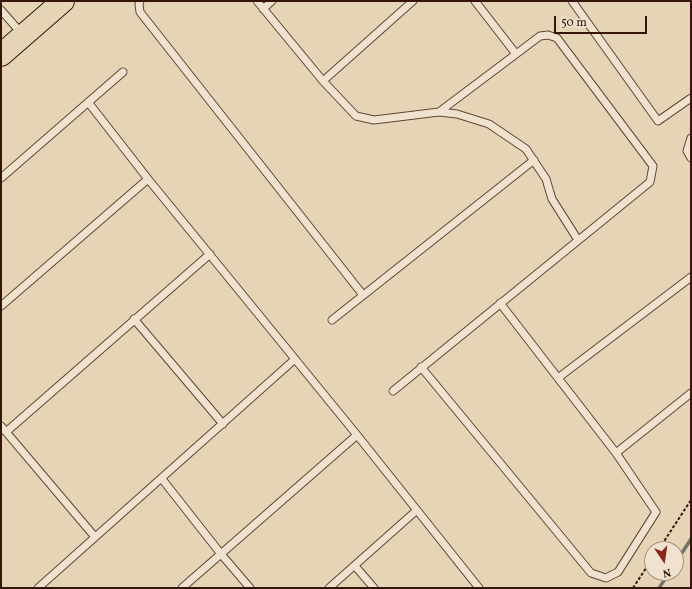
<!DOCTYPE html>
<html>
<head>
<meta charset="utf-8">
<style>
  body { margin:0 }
  #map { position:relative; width:692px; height:589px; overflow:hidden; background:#e6d4b6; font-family:Vollkorn,serif }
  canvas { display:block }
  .frame { position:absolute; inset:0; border:2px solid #351507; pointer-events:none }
  .north { position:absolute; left:644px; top:541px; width:40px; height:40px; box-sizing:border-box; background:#efe3d0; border:1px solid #a59180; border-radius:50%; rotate:167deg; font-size:11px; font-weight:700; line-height:16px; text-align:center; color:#351507 }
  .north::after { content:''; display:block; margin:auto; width:14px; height:18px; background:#8f2418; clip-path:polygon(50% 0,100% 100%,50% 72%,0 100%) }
  .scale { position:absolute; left:554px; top:16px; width:93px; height:18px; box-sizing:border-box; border:2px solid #351507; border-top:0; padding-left:5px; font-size:12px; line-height:14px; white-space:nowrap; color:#351507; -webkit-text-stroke:3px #efe3d0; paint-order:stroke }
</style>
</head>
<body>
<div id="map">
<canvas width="692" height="589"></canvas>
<div class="frame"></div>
<div class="north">N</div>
<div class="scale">50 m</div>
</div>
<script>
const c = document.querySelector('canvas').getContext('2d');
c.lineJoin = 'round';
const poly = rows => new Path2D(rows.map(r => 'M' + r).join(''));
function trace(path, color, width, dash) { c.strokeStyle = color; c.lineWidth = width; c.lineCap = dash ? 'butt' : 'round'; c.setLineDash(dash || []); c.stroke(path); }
const stream = poly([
  [676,562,691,539],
  [659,588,669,573]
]);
const path = poly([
  [659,549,691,500],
  [633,588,652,559]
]);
const lane = poly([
  [140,1,139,4,140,12,363,295],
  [257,1,323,81,356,116,374,120,439,112,457,114,489,124,526,149,546,179,552,199,578,240],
  [475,1,516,54],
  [572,1,658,121,691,98],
  [263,9,272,1],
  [1,10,22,34],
  [323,81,413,1],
  [88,102,148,179,357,435,479,588],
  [691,138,687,151,691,158],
  [1,178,123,72],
  [1,306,148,179],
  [134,319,223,424],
  [332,320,534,160],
  [421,367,591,573,606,578,618,572,656,512,616,453,500,303],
  [558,378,691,277],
  [393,391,650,182,653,166,557,38,548,35,540,36,439,112],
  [1,426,95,537],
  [6,432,210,254],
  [616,453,691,393],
  [162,479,221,554,250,588],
  [355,566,374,588],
  [38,588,295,359],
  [182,588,357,435],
  [329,588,417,510]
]);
const primary = poly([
  [1,55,63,1]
]);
trace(stream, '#6f776c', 3.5);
trace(lane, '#614533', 9);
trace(primary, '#351507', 24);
trace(path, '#351507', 2, [3, 2]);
trace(lane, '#efe3d0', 7);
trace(primary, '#e6d4b6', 22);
</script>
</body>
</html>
